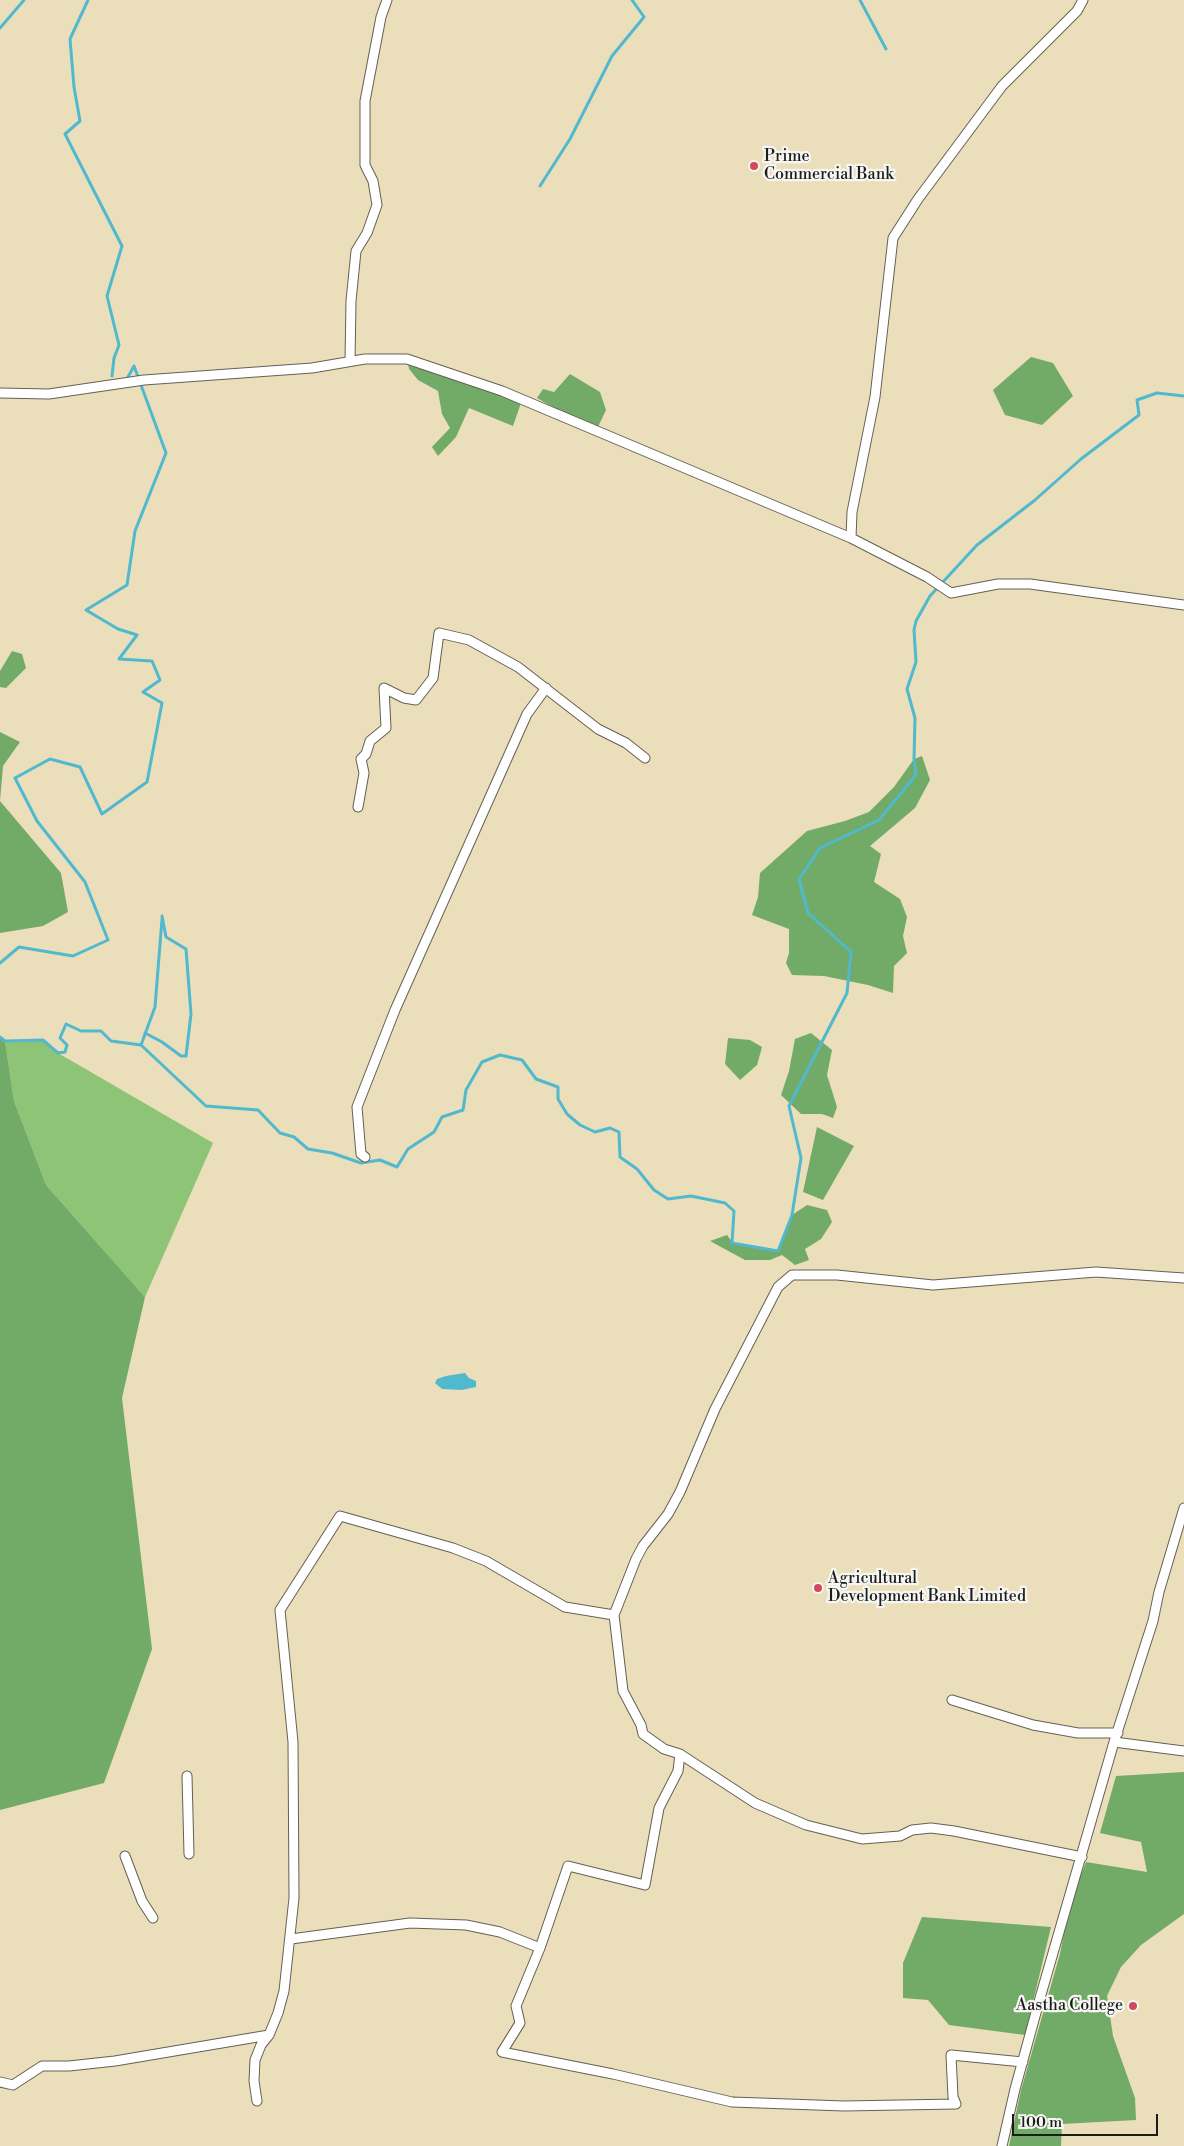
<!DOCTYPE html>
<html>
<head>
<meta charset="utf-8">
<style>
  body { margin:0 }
  #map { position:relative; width:1184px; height:2146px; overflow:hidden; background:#ebdebb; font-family:"Libre Bodoni",serif }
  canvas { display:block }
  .scale { position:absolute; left:1012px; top:2114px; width:146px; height:22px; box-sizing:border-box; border:2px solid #1c1c1c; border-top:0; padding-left:6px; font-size:15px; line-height:18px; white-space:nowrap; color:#1c1c1c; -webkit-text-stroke:4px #f6f6f2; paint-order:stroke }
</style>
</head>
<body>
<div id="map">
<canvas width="1184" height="2146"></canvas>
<div class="scale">100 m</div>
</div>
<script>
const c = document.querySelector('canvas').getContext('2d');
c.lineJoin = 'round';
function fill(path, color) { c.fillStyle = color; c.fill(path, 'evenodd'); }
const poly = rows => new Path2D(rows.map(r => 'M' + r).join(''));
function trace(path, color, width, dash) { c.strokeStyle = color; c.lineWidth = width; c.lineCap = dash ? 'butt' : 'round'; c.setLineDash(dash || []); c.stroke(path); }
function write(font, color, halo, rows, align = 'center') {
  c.font = font + ' "Libre Bodoni",serif'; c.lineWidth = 4.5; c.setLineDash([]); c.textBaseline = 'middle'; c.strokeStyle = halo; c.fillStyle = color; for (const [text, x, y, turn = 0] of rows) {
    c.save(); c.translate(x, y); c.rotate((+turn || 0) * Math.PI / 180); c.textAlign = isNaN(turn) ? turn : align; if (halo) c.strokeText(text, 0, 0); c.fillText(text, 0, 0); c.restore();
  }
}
const green = poly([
  [43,1040,58,1053,213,1143,145,1297,46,1185,14,1101,5,1041]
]);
const forest = poly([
  [1031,357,1053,363,1073,396,1042,425,1005,415,993,390],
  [407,359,522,400,513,426,469,408,456,437,438,456,432,447,450,428,442,414,438,391,418,380,409,369],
  [570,374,600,392,606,410,598,427,570,417,537,398,543,389,554,392],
  [12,651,22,654,26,668,6,688,0,687,0,671],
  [0,732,20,742,3,766,0,801,61,873,68,912,43,926,0,933],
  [922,756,930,780,915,808,870,846,881,854,874,882,900,899,907,917,903,936,907,953,894,966,893,993,868,985,824,976,792,975,786,963,789,953,789,929,752,915,758,897,760,873,807,831,845,821,869,812,894,787,914,759],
  [811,1033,832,1050,827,1075,837,1107,833,1118,822,1114,801,1114,781,1095,789,1071,795,1039],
  [0,1037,5,1041,14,1101,46,1185,145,1297,122,1398,152,1649,104,1783,0,1810],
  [728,1038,750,1040,762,1047,757,1065,740,1080,725,1064],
  [817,1127,854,1146,823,1200,803,1192],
  [807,1205,827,1210,832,1222,821,1239,805,1249,809,1260,795,1265,782,1255,770,1260,745,1260,710,1241,727,1235,733,1243,778,1251,792,1215],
  [1184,1772,1184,1914,1141,1945,1121,1967,1107,1996,1113,2036,1135,2098,1136,2120,1062,2124,1061,2146,1009,2146,1021,2090,1060,1954,1070,1902,1086,1862,1147,1872,1141,1842,1100,1833,1116,1776],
  [922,1917,1051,1927,1025,2035,949,2025,928,2000,903,1998,903,1963]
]);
const water = poly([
  [465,1373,469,1378,476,1381,476,1387,462,1390,442,1389,435,1383,437,1379,446,1376]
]);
const stream = poly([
  [88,0,70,39,74,87,80,121,65,134,122,246,107,296,119,345,114,358,112,376],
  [860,0,886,49],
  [0,28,24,0],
  [540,186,570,139,612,56,644,17,632,0],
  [0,963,19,947,73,956,108,940,85,882,37,821,15,778,50,759,80,767,102,814,147,782,162,703,143,692,160,680,152,661,119,659,137,635,118,629,86,610,127,585,135,531,166,453,134,366,128,377],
  [145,1033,162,1042,181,1056,186,1056,191,1014,186,949,166,937,162,916],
  [0,1037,5,1041,43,1040,58,1053,65,1052,67,1045,60,1038,66,1024,81,1031,101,1031,111,1041,141,1045,206,1106,258,1110,280,1133,294,1137,308,1149,332,1153,361,1163,380,1160,397,1167,408,1149,434,1132,442,1117,463,1110,466,1090,482,1062,500,1055,522,1060,536,1079,558,1087,558,1099,567,1114,580,1125,595,1132,610,1128,619,1132,620,1157,637,1169,654,1190,668,1199,691,1196,725,1203,734,1211,732,1243,778,1251,792,1215,801,1158,789,1106,847,993,851,952,808,913,799,879,820,848,879,820,916,775,914,759,915,718,907,689,916,662,914,630,916,621,930,596,977,545,1035,500,1081,459,1139,415,1137,400,1157,393,1184,396],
  [141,1045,155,1007,162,919]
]);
const street = poly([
  [350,361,351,301,356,251,367,233,377,205,373,181,365,165,365,101,381,17,387,0],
  [0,393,49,394,144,380,312,368,365,359,407,359,502,391,851,538,927,577,951,593,998,584,1030,584,1184,605],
  [851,538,852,512,875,397,893,238,918,199,1002,86,1077,11,1083,0],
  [358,807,364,773,361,759,366,754,370,741,386,728,384,688,404,698,416,700,433,678,439,633,469,640,518,667,598,729,626,743,645,758],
  [365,1157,361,1154,357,1107,395,1010,527,714,546,688],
  [952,1700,1033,1725,1078,1733,1118,1733],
  [1114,1742,1184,1751],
  [680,1754,678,1771,659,1808,645,1885,568,1866,540,1948,516,2006,520,2023,502,2052,613,2074,732,2102,844,2106,956,2104,953,2097,951,2055,1023,2062],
  [187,1776,189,1854],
  [125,1856,142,1901,153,1918],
  [1082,1857,954,1831,931,1828,912,1830,900,1836,862,1839,806,1825,755,1803,680,1754,664,1749,643,1734,641,1725,623,1691,614,1615,636,1559,643,1546,668,1514,680,1492,715,1409,778,1287,792,1275,837,1275,933,1285,1096,1272,1184,1278],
  [291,1939,410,1923,466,1925,500,1932,540,1948],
  [0,2082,13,2085,42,2066,69,2066,115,2061,269,2035],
  [257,2101,254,2081,255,2060,261,2045,269,2035,278,2013,284,1991,294,1898,293,1742,280,1610,340,1516,453,1548,486,1561,565,1607,614,1615],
  [1002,2146,1015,2089,1040,1998,1114,1742,1153,1621,1159,1592,1184,1508]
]);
const markers = [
  [754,166,5,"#d1495b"],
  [818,1588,5,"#d1495b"],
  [1133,2006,5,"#d1495b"]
];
const poiNames = [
  ["Prime",764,157],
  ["Commercial Bank",764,175],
  ["Agricultural",828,1579],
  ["Development Bank Limited",828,1597],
  ["Aastha College",1123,2006,"right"]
];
fill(green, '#8dc476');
fill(forest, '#72aa67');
fill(water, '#50b9cd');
trace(stream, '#50b9cd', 3);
trace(street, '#646054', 11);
trace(street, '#fff', 9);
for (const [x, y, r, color] of markers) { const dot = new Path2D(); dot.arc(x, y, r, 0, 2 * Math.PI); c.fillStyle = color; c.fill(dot); trace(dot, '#f6f6f2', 2); }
write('16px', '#1c1c1c', '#f6f6f2', poiNames, 'left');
</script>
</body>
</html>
